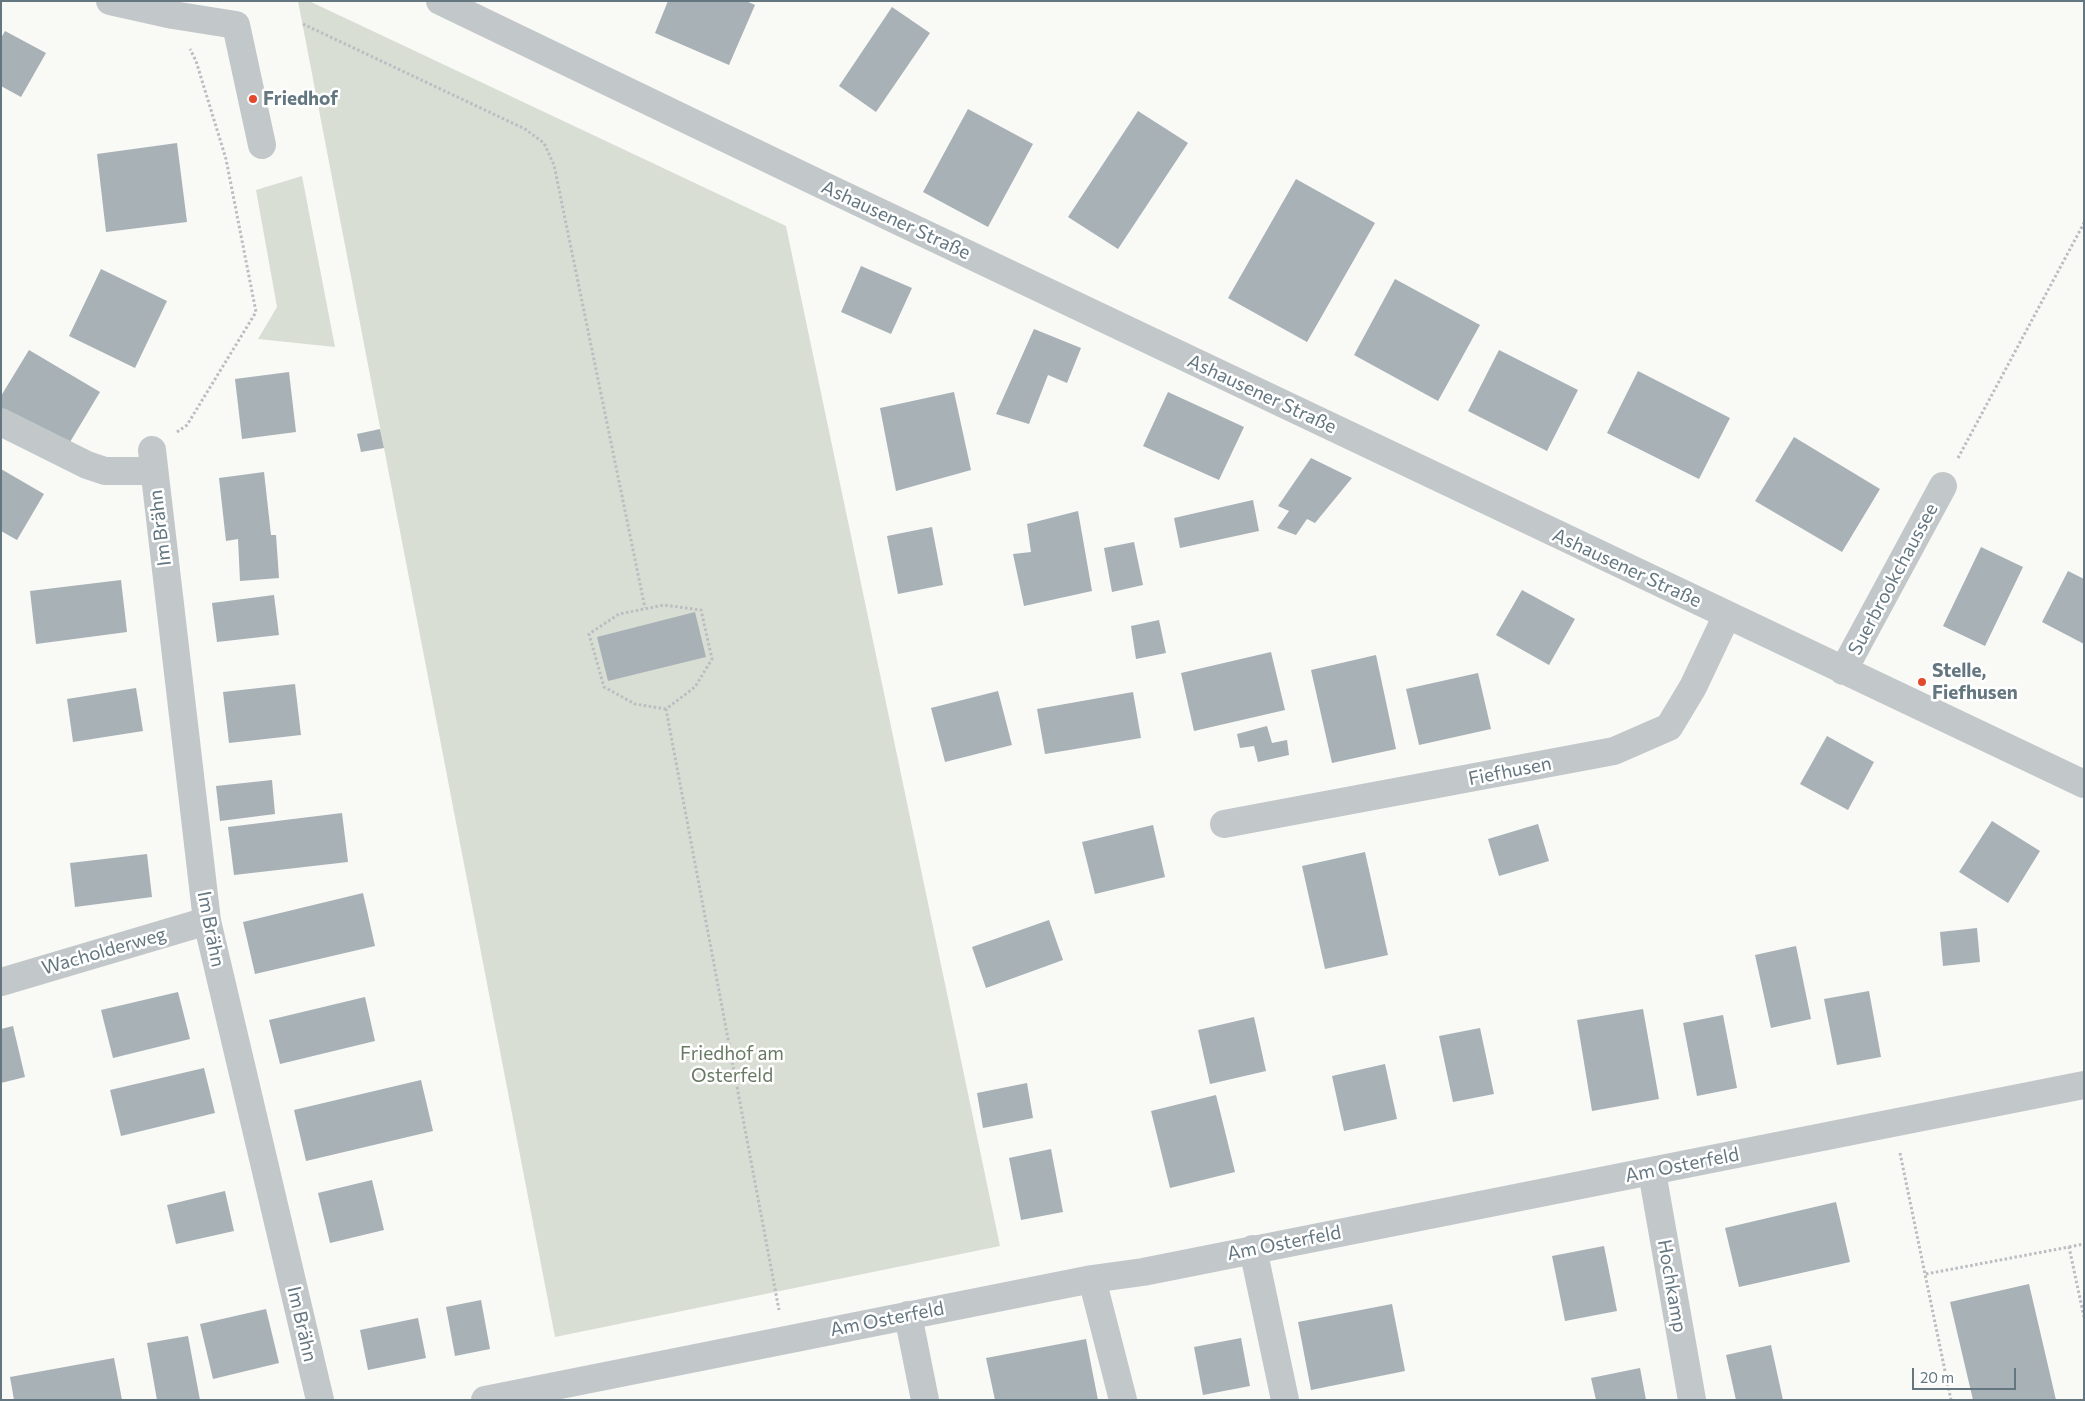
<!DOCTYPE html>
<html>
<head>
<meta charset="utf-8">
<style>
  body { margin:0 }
  #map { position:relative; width:2085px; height:1401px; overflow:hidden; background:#f9f9f6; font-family:Commissioner,sans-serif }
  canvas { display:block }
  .frame { position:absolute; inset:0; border:2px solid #647781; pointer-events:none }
  .scale { position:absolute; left:1912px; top:1368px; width:104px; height:22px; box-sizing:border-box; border:2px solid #647781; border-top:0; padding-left:6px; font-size:15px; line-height:18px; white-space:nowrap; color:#647781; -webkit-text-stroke:4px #fff; paint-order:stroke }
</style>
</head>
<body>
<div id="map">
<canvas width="2085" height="1401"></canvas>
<div class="frame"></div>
<div class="scale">20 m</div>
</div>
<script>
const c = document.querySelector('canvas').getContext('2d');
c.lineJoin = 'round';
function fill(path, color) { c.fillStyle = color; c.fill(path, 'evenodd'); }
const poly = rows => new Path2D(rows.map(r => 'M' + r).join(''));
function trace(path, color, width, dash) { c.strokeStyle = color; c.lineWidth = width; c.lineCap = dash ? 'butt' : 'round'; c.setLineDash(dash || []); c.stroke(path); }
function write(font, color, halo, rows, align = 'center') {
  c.font = font + ' Commissioner,sans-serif'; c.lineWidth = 5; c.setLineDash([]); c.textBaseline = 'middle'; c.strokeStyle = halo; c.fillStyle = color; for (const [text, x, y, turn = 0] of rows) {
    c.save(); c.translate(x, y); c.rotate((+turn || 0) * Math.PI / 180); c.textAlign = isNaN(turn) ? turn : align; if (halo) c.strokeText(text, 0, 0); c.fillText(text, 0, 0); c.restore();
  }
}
const green = poly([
  [298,1,309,1,786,226,1000,1246,555,1337],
  [302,176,335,347,258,339,277,307,256,190]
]);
const building = poly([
  [668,1,746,1,755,5,729,65,655,33],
  [892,7,930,33,876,112,839,86],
  [5,31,46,53,21,97,1,86,1,38],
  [968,109,1033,144,988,227,923,192],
  [1138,111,1188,143,1118,249,1068,217],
  [177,143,187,222,106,232,97,154],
  [1296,179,1375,223,1307,342,1228,298],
  [861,266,912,288,891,334,841,312],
  [101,269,167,301,135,368,69,336],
  [1395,279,1480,325,1438,401,1354,355],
  [1034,329,1081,348,1067,383,1048,375,1029,424,996,414],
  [29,350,100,392,67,447,1,408,1,396],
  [1499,350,1578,390,1547,451,1468,411],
  [1638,371,1730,418,1699,479,1607,433],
  [289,372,296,432,242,439,235,379],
  [954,392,971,470,896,491,880,408],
  [1168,392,1244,427,1219,480,1143,446],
  [380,429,384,448,361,452,357,434],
  [1794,437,1880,489,1842,552,1755,501],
  [1311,458,1352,478,1315,523,1307,519,1296,535,1277,528,1289,511,1278,506],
  [1,469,44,494,17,540,1,531],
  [264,472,271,535,276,535,279,578,240,581,238,539,226,541,219,478],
  [1253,500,1259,531,1180,548,1174,518],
  [1078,511,1092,591,1024,606,1013,554,1031,552,1027,524],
  [932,527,943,585,898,594,887,536],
  [1134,542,1143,585,1112,592,1104,548],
  [1981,547,2023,567,1985,646,1943,626],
  [2068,571,2084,579,2084,644,2042,622],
  [121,580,127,632,36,644,30,591],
  [1522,590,1575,619,1549,665,1496,635],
  [274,595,279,635,217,642,212,603],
  [695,612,706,657,608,681,597,637],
  [1159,620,1166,653,1136,659,1131,626],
  [1271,652,1285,710,1194,731,1181,673],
  [1376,655,1396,749,1332,763,1311,670],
  [1478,673,1491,729,1419,745,1406,689],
  [295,684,301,735,229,743,223,692],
  [136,688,143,731,73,742,67,699],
  [998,691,1012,745,945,762,931,708],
  [1133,692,1141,738,1045,754,1037,709],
  [1267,726,1272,743,1287,740,1289,755,1258,762,1254,746,1240,748,1237,734],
  [1827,736,1874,762,1848,810,1800,784],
  [272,780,275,814,220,821,216,786],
  [342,813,348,862,234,875,228,827],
  [1992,821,2040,851,2008,903,1959,872],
  [1538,824,1549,861,1499,876,1488,839],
  [1153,825,1165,877,1095,894,1082,842],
  [1365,852,1388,955,1325,969,1302,866],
  [147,854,152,897,75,907,70,863],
  [363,893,375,946,255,974,243,922],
  [1049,920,1063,960,986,988,972,947],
  [1977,928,1980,962,1943,966,1940,932],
  [1796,946,1811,1019,1771,1028,1755,955],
  [1869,991,1881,1057,1837,1065,1824,999],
  [178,992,190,1039,113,1058,101,1010],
  [365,997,375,1041,280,1064,269,1020],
  [1643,1009,1659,1099,1592,1111,1577,1020],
  [1723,1015,1737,1088,1697,1096,1683,1023],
  [1254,1017,1266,1071,1210,1084,1198,1030],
  [13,1026,25,1077,1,1083,1,1029],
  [1480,1028,1494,1094,1453,1102,1439,1036],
  [1385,1064,1397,1119,1344,1131,1332,1076],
  [204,1068,215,1113,121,1136,110,1090],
  [421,1080,433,1131,306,1161,294,1110],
  [1027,1083,1033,1118,983,1128,977,1093],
  [1216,1095,1235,1172,1170,1188,1151,1111],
  [1051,1149,1063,1212,1021,1220,1009,1158],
  [372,1180,384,1230,330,1243,318,1193],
  [225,1191,234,1231,176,1244,167,1205],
  [1836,1202,1850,1262,1739,1287,1725,1228],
  [1604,1246,1617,1311,1565,1321,1552,1256],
  [2029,1284,2056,1400,1973,1400,1950,1302],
  [481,1300,490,1349,455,1356,446,1307],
  [1392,1304,1405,1371,1311,1390,1298,1322],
  [266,1309,279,1363,213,1379,200,1324],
  [418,1318,426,1358,368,1370,360,1330],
  [188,1336,200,1400,157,1400,147,1343],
  [1241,1338,1250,1386,1203,1395,1194,1347],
  [1086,1339,1098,1400,995,1400,986,1358],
  [1771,1345,1783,1400,1736,1400,1726,1355],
  [114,1358,122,1400,14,1400,10,1377],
  [1640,1368,1646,1400,1596,1400,1591,1378]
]);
const path = poly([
  [303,24,525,129,544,143,554,165,645,608],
  [177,432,187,425,256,312,226,159,196,61,190,49],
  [1958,458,2084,223],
  [666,709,635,704,604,687,589,634,619,614,664,605,701,610,712,659,695,687,666,709,779,1310],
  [1900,1153,1951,1400],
  [2069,1247,2084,1244],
  [1926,1274,2069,1247,2084,1317]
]);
const minor = poly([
  [110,1,173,15,236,25,262,145],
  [440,1,816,182,2084,784],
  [1,422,87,465,105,471,154,471],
  [152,450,207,921,320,1400],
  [1843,671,1943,486],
  [1224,824,1614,751,1669,727,1693,687,1727,615],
  [1,982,207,921],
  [1652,1172,1692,1400],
  [1253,1249,1285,1400],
  [1092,1279,1123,1400],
  [908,1315,925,1400],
  [485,1400,1092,1279,1143,1272,2084,1085]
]);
const markers = [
  [253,99,5,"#e3492c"],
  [1922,682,5,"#e3492c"]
];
const poiNames = [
  ["Friedhof",263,99],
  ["Stelle,",1932,671],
  ["Fiefhusen",1932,693]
];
const streetNames = [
  ["Ashausener Straße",896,220,25],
  ["Ashausener Straße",1262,394,25],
  ["Im Brähn",160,528,-97],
  ["Ashausener Straße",1627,568,25],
  ["Suerbrookchaussee",1893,579,-62],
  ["Fiefhusen",1510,771,-11],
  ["Im Brähn",211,929,79],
  ["Wacholderweg",104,951,-16],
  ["Am Osterfeld",1682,1165,-11],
  ["Am Osterfeld",1284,1243,-11],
  ["Hochkamp",1672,1286,80],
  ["Am Osterfeld",887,1319,-11],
  ["Im Brähn",302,1324,77]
];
const parkNames = [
  ["Friedhof am",732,1054],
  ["Osterfeld",732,1076]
];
fill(green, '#d9ded5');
fill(building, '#a7b1b6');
trace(path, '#babec1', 3, [2.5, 2.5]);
trace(minor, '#c2c7ca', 28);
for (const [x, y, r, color] of markers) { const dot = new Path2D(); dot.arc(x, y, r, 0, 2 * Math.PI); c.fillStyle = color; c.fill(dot); trace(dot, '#fff', 2); }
write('bold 19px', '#647781', '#fff', poiNames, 'left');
write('19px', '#647781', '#fff', streetNames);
write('19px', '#687963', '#fff', parkNames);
</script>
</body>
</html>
